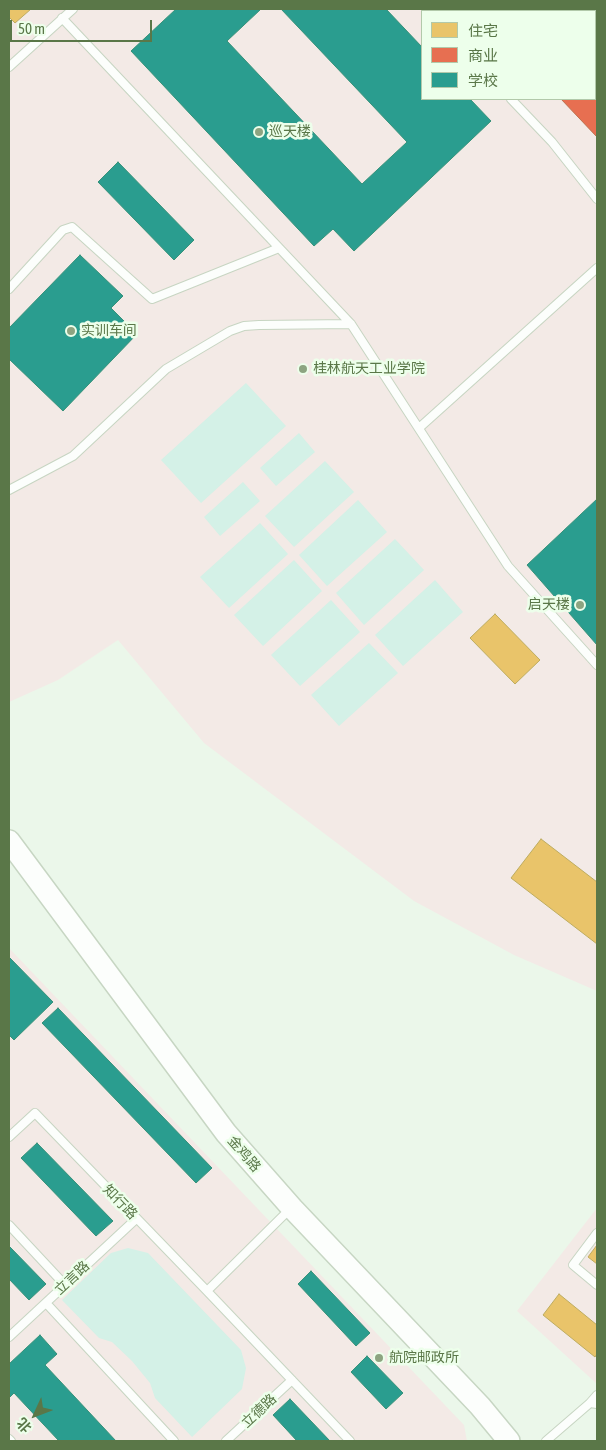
<!DOCTYPE html>
<html>
<head>
<meta charset="utf-8">
<style>
  body { margin:0 }
  #map { position:relative; width:606px; height:1450px; overflow:hidden; background:#ebf7ea; font-family:"Asap Condensed","Noto Sans SC",sans-serif }
  canvas { display:block }
  .frame { position:absolute; inset:0; border:10px solid #5a7748; pointer-events:none }
  .legend { position:absolute; left:421px; top:10px; width:175px; height:90px; box-sizing:border-box; background:#edffeb; border:1px solid #b2c9aa; margin:0; padding:6px 9px; list-style:none; font-size:15px; color:#5a7748 }
  .legend li { display:flex; align-items:center; gap:10px; height:25px }
  .legend b { width:25px; border:1px solid #b2c9aa }
  .north { position:absolute; left:10px; top:1390px; width:50px; height:50px; -webkit-text-stroke:4px #edffeb; paint-order:stroke; rotate:227deg; font-size:14px; font-weight:700; line-height:20px; text-align:center; color:#5a7748 }
  .north::after { content:''; display:block; margin:auto; width:18px; height:22px; background:#5a7748; clip-path:polygon(50% 0,100% 100%,50% 72%,0 100%) }
  .scale { position:absolute; left:10px; top:20px; width:142px; height:22px; box-sizing:border-box; border:2px solid #5a7748; border-top:0; padding-left:6px; font-size:15px; line-height:18px; white-space:nowrap; color:#5a7748; -webkit-text-stroke:4px #edffeb; paint-order:stroke }
</style>
</head>
<body>
<div id="map">
<canvas width="606" height="1450"></canvas>
<div class="frame"></div>
<ul class="legend">
<li><b style="height:14px;background:#e9c46a"></b>住宅</li>
<li><b style="height:14px;background:#e76f51"></b>商业</li>
<li><b style="height:14px;background:#2a9d8f"></b>学校</li>
</ul>
<div class="north">北</div>
<div class="scale">50 m</div>
</div>
<script>
const c = document.querySelector('canvas').getContext('2d');
c.lineJoin = 'round';
function fill(path, color) { c.fillStyle = color; c.fill(path, 'evenodd'); }
const poly = rows => new Path2D(rows.map(r => 'M' + r).join(''));
function trace(path, color, width, dash) { c.strokeStyle = color; c.lineWidth = width; c.lineCap = dash ? 'butt' : 'round'; c.setLineDash(dash || []); c.stroke(path); }
function write(font, color, halo, rows, align = 'center') {
  c.font = font + ' "Asap Condensed","Noto Sans SC",sans-serif'; c.lineWidth = 5; c.setLineDash([]); c.textBaseline = 'middle'; c.strokeStyle = halo; c.fillStyle = color; for (const [text, x, y, turn = 0] of rows) {
    c.save(); c.translate(x, y); c.rotate((+turn || 0) * Math.PI / 180); c.textAlign = isNaN(turn) ? turn : align; if (halo) c.strokeText(text, 0, 0); c.fillText(text, 0, 0); c.restore();
  }
}
const education = poly([
  [9,9,597,9,597,991,514,955,414,901,204,743,118,640,58,680,9,702],
  [422,11,595,11,595,99,422,99],
  [9,948,464,1425,467,1441,9,1441],
  [597,1208,597,1384,517,1311]
]);
const green = poly([
  [246,383,286,426,201,503,161,460],
  [299,433,315,452,276,486,260,468],
  [325,461,354,492,294,547,265,516],
  [243,482,260,501,220,536,204,517],
  [358,500,387,532,327,586,299,555],
  [260,523,288,554,229,608,200,577],
  [395,539,424,570,364,625,336,593],
  [294,560,322,591,263,646,234,615],
  [435,580,463,612,403,666,375,635],
  [331,600,360,632,300,686,271,655],
  [369,643,398,673,339,726,311,695],
  [128,1248,148,1253,241,1350,246,1368,242,1389,192,1437,155,1398,150,1383,132,1361,112,1342,99,1338,62,1300,111,1253]
]);
const homes = poly([
  [9,9,31,9,15,23,9,17,9,9],
  [495,614,540,660,515,684,470,638,495,614],
  [541,839,597,882,597,944,511,878,541,839],
  [597,1245,597,1264,588,1257,597,1245],
  [559,1294,597,1325,597,1354,595,1357,543,1315,559,1294]
]);
const shops = poly([
  [559,9,597,9,597,137,561,99,595,99,595,11,556,11,559,9]
]);
const schools = poly([
  [176,9,261,9,227,41,362,184,407,142,281,9,386,9,422,47,422,99,470,99,491,121,354,251,333,229,314,246,131,51,176,9],
  [118,162,194,240,174,260,98,182,118,162],
  [80,255,123,296,111,308,137,334,63,411,9,359,9,328,80,255],
  [597,499,597,645,527,565,597,499],
  [9,957,53,1002,14,1040,9,1035,9,957],
  [58,1008,212,1168,196,1183,42,1023,58,1008],
  [37,1143,113,1221,96,1236,21,1158,37,1143],
  [9,1246,46,1284,29,1300,9,1279,9,1246],
  [311,1271,370,1333,356,1346,298,1284,311,1271],
  [40,1335,57,1354,45,1365,116,1441,59,1441,14,1393,9,1398,9,1364,40,1335],
  [367,1356,403,1393,386,1409,351,1372,367,1356],
  [290,1399,330,1441,297,1441,273,1415,290,1399]
]);
const lane = poly([
  [426,9,429,11],
  [456,11,459,9],
  [62,18,351,324,508,566,597,665],
  [9,67,73,9],
  [511,99,552,142,597,199],
  [9,289,63,230,72,227,152,299,279,248],
  [419,428,597,268],
  [9,490,73,456,166,369,230,331,244,326,259,325,351,324],
  [9,1137,35,1113,207,1291],
  [291,1208,207,1291,350,1441],
  [9,1225,65,1285],
  [597,1233,573,1265,597,1285],
  [46,1303,174,1441],
  [9,1337,136,1219],
  [590,1403,597,1395],
  [9,1439,11,1441],
  [226,1441,292,1380],
  [546,1441,590,1403,597,1404]
]);
const secondary = poly([
  [9,841,226,1133,292,1208,480,1406,509,1441]
]);
const markers = [
  [259,132,5,"#8da481"],
  [71,331,5,"#8da481"],
  [303,369,5,"#8da481"],
  [580,605,5,"#8da481"],
  [379,1358,5,"#8da481"]
];
const poiNames = [
  ["巡天楼",269,132],
  ["实训车间",81,331],
  ["桂林航天工业学院",313,369],
  ["启天楼",570,605,"right"],
  ["航院邮政所",389,1358]
];
const streetNames = [
  ["金鸡路",244,1154,49],
  ["知行路",120,1202,46],
  ["立言路",72,1278,-43],
  ["立德路",259,1411,-43]
];
fill(education, '#f3eae6');
fill(green, '#d4f1e7');
fill(homes, '#e9c46a');
trace(homes, '#bead60', 1);
fill(shops, '#e76f51');
trace(shops, '#bd714e', 1);
fill(schools, '#2a9d8f');
trace(schools, '#38927a', 1);
trace(lane, '#c7d5c2', 10);
trace(secondary, '#c7d6c3', 24);
trace(lane, '#fcfefc', 8);
trace(secondary, '#fcfefc', 21);
for (const [x, y, r, color] of markers) { const dot = new Path2D(); dot.arc(x, y, r, 0, 2 * Math.PI); c.fillStyle = color; c.fill(dot); trace(dot, '#edffeb', 2); }
write('14px', '#5a7748', '#edffeb', poiNames, 'left');
write('14px', '#5a7748', '#edffeb', streetNames);
</script>
</body>
</html>
